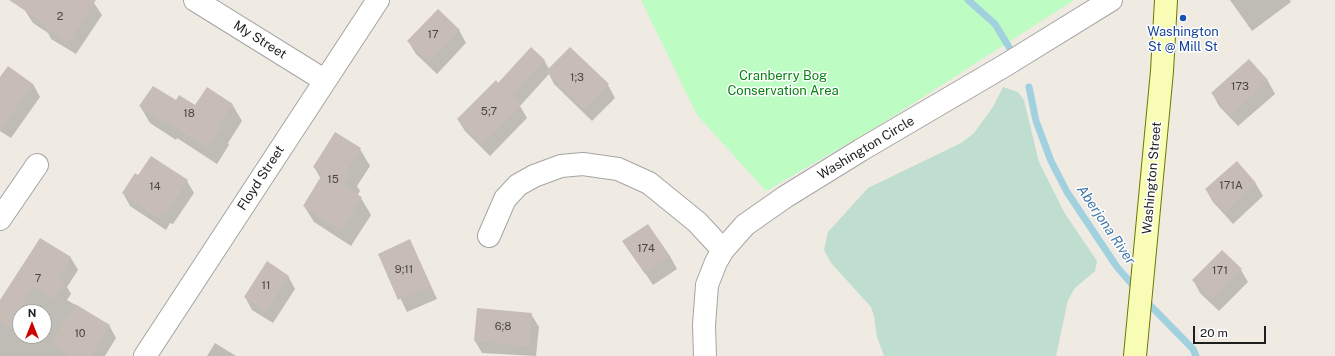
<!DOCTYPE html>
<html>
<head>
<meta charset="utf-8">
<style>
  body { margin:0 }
  #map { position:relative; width:1335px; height:356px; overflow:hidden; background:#efebe3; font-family:"Public Sans",sans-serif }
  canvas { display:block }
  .north { position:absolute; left:12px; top:304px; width:40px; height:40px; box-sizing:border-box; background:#fff; border:1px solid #a5a5a5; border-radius:50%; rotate:0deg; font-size:11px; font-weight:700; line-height:16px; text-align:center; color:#1e1e1e }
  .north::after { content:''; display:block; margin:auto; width:14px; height:18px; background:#cb0200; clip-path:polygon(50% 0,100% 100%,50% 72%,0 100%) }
  .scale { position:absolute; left:1193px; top:326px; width:73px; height:18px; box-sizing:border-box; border:2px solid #1e1e1e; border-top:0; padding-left:5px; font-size:12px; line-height:14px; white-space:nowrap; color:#1e1e1e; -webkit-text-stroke:3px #fff; paint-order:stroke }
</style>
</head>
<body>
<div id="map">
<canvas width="1335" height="356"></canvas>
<div class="north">N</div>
<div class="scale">20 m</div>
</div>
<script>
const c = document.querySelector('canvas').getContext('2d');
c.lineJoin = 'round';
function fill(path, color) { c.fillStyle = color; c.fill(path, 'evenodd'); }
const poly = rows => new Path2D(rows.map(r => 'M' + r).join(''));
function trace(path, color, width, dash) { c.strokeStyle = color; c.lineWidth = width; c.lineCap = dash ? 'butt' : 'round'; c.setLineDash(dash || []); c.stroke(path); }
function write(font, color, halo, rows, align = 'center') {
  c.font = font + ' "Public Sans",sans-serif'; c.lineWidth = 3; c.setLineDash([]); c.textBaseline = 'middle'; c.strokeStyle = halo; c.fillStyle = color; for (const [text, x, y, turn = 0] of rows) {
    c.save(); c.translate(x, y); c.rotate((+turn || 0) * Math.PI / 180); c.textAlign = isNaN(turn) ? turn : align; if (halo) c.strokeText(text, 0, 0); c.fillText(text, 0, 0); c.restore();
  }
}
const wetland = poly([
  [1003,87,1018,92,1024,100,1039,162,1064,212,1097,261,1095,271,1075,288,1068,300,1056,356,884,356,877,337,874,316,871,307,831,263,824,250,828,232,868,188,961,143,974,133,993,107]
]);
const park = poly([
  [641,0,1074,0,878,126,766,191,697,115]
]);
const shadow = poly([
  [18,0,90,0,94,3,102,15,76,54,51,39,48,33,33,23],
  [1230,0,1290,0,1291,2,1252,31],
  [459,30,466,43,437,74,416,54,408,41],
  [570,48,608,85,615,98,592,121,554,84,549,74,520,106,527,118,490,156,465,131,458,120,498,85,544,60,549,69],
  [1249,60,1268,81,1275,94,1238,126,1219,106,1212,93],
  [0,79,33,84,40,97,11,138,0,131],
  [176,102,195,107,232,104,242,121,228,143,229,145,217,164,177,138,176,140,150,123,140,106],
  [360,149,370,166,357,186,360,191,357,196,361,198,371,215,351,246,314,222,304,206,321,179,314,167],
  [1236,163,1256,184,1263,196,1233,224,1213,202,1206,190],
  [138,177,187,181,194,193,173,224,170,223,166,230,130,206,123,193],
  [41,239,71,258,78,270,67,287,71,294,67,300,109,325,116,338,105,356,0,356,0,302],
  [20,312,44,312,44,336,20,336],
  [410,241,437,299,407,312,379,254],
  [624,242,670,256,677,269,653,285],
  [1241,270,1248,282,1219,311,1200,293,1193,280],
  [288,276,295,289,273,323,252,310,245,297],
  [531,314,539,327,536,356,482,353,475,341],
  [215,343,236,356,207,356]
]);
const stream = poly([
  [968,0,995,24,1009,47],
  [1029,87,1036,121,1051,161,1067,192,1117,267,1136,289],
  [1144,299,1193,349,1196,356]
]);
const building = poly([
  [9,0,96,0,68,43,43,26,45,24],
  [438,9,460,30,429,62,407,41],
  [531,47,545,60,511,96,521,105,482,145,457,119,496,80,498,83],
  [570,47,609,84,584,109,546,71],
  [1249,59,1268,80,1231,115,1211,93],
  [8,66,33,84,0,131,0,77],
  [153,86,176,100,179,95,195,105,207,87,233,104,218,126,221,128,207,148,167,121,166,124,139,106],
  [335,132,361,148,347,170,351,173,343,186,362,197,341,230,303,206,323,173,313,167],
  [151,156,188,180,166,213,163,211,158,218,122,193,135,173,138,175],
  [1237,161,1256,183,1225,212,1205,189],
  [648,224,670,256,645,274,622,241],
  [40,238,71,257,59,277,65,281,54,300,33,286,20,307,20,333,0,321,0,300],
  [410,239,431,286,398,300,378,254],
  [1222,250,1242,269,1211,300,1192,280],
  [267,261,289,276,266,311,244,297],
  [75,304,110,325,91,356,71,356,51,343],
  [477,308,532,313,529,346,474,341]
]);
const street = poly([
  [195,0,324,80],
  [0,219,37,165],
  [489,236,505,199,518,185,534,176,561,166,583,164,618,169,649,183,697,222,723,250],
  [145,356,378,0],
  [705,356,704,325,707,285,716,262,723,250,745,225,785,197,861,150,1004,66,1111,0]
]);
const secondary = poly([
  [1135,356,1162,71,1166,0]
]);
const markers = [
  [1183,18,4,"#1a4fb4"]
];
const numberNames = [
  ["2",60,17],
  ["17",433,35],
  ["1;3",577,78],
  ["173",1240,87],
  ["5;7",489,112],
  ["18",189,114],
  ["15",333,180],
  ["171A",1231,186],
  ["14",155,187],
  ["174",646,249],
  ["9;11",404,270],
  ["171",1220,271],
  ["7",38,279],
  ["11",266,286],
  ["6;8",503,327],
  ["10",80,334]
];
const transitNames = [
  ["Washington",1183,32],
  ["St @ Mill St",1183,47]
];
const streetNames = [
  ["My Street",260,40,32],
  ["Washington Circle",866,148,-31],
  ["Floyd Street",261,178,-57],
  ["Washington Street",1152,178,-85]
];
const parkNames = [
  ["Cranberry Bog",783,76],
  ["Conservation Area",783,91]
];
const waterNames = [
  ["Aberjona River",1106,225,56]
];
fill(wetland, '#bfded0');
fill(park, '#bdfcc3');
fill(shadow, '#0003');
trace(stream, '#a1d0df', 7);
fill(building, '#c7bdb6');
trace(street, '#a5a5a5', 24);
trace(secondary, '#6b7900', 24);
trace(street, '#fff', 22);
trace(secondary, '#f8fcb4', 22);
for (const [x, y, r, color] of markers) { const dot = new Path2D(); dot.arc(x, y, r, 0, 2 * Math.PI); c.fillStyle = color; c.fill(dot); trace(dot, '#fff', 1.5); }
write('11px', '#484644', null, numberNames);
write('13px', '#164399', '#fff', transitNames);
write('13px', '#1e1e1e', '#fff', streetNames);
write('13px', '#068112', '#fff', parkNames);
write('italic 14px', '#4376a9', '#fff', waterNames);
</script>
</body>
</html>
